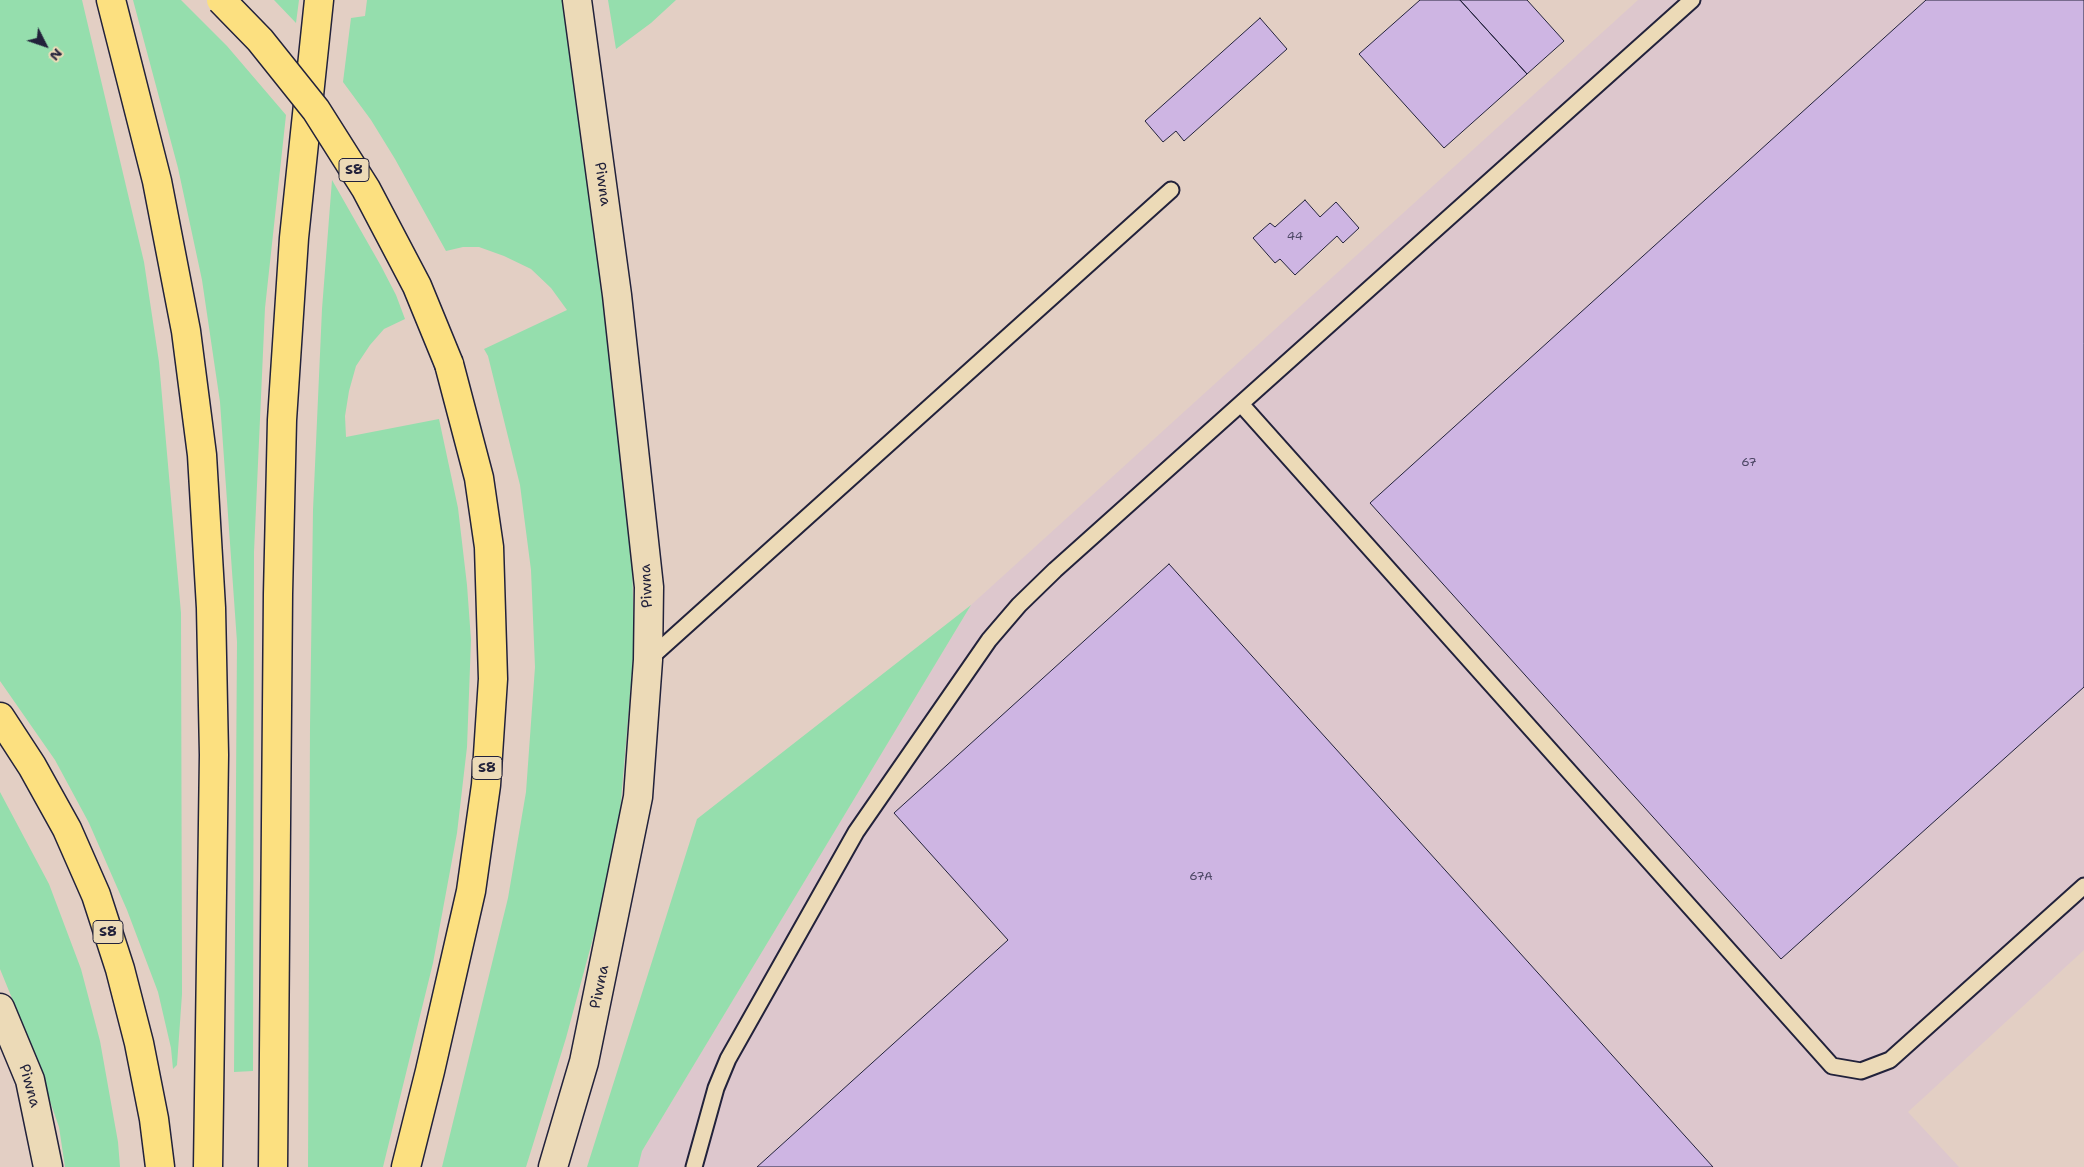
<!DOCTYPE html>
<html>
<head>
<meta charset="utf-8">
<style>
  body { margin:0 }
  #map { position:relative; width:2084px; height:1167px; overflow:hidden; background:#e3cfc4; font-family:"Shantell Sans",sans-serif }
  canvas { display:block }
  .north { position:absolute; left:20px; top:20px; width:50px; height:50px; -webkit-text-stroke:4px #ecdab7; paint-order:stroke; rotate:131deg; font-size:14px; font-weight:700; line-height:20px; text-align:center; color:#22223b }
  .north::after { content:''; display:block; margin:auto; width:18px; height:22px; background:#22223b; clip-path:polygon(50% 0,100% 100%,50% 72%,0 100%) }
</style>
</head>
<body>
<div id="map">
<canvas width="2084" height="1167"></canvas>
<div class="north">N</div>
</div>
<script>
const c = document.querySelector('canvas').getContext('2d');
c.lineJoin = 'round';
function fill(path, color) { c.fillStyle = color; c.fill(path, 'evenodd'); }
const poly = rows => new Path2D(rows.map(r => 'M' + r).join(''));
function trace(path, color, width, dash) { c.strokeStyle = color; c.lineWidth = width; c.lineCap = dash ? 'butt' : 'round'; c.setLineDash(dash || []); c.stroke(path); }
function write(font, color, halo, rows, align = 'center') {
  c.font = font + ' "Shantell Sans",sans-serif'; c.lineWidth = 4; c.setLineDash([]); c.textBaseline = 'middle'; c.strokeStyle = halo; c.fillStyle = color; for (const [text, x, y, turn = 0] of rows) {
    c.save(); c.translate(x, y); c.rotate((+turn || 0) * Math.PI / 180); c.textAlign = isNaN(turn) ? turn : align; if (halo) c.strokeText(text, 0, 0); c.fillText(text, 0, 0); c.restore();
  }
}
const built = poly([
  [1638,0,2084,0,2084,950,1908,1112,1959,1167,638,1167,642,1151,971,605]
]);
const green = poly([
  [0,0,82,0,144,262,159,362,181,613,182,994,177,1065,173,1069,171,1048,158,992,127,910,89,823,55,760,0,681],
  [133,0,181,0,227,46,286,115,265,308,254,552,253,1071,234,1072,237,642,220,402,202,280,178,168],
  [274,0,299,0,296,23],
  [367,0,565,0,603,290,632,552,634,649,618,836,596,927,566,1038,526,1167,442,1167,508,898,526,792,535,667,531,570,520,485,488,356,484,349,567,310,551,288,531,269,504,256,479,247,463,247,446,251,395,159,371,120,343,82,351,18,365,16],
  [608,0,676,0,651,23,616,49],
  [332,180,381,266,396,295,405,319,384,329,370,345,356,366,349,391,345,416,346,437,439,419,458,508,467,585,471,640,467,747,457,833,433,963,383,1167,308,1167,310,727,313,510,322,309],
  [971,605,642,1151,638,1167,587,1167,697,819],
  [0,792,49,884,81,969,100,1041,118,1142,120,1167,65,1167,59,1127,27,1035,0,969]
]);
const building = poly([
  [1420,0,1460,0,1527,74,1444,148,1359,54,1420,0],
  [1460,0,1527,0,1564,41,1527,74,1460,0],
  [1926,0,2084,0,2084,687,1781,959,1370,503,1926,0],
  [1260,18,1287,49,1184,141,1176,131,1163,142,1145,121,1260,18],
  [1305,200,1320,217,1336,202,1359,228,1343,243,1337,236,1295,275,1280,259,1275,263,1253,238,1270,223,1275,227,1305,200],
  [1169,564,1713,1167,757,1167,1008,940,894,813,1169,564]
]);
const service = poly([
  [1241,404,1832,1066,1861,1071,1890,1060,2084,886],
  [648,660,1171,190],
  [694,1167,716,1088,728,1059,856,832,989,640,1019,605,1055,570,1692,0]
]);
const minor = poly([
  [0,1008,30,1080,48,1167],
  [553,1167,584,1062,638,797,648,660,649,587,617,295,577,0]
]);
const motorway = poly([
  [111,0,157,181,186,331,202,455,211,608,214,755,208,1167],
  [0,717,32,766,67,829,96,895,120,969,139,1043,154,1119,160,1167],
  [273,1167,278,594,282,420,294,238,319,0],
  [406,1167,430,1071,471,891,486,785,493,679,489,547,479,478,449,364]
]);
const motorwayBridge = poly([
  [221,0,260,40,316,110,366,189,417,286,449,364]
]);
const numberNames = [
  ["44",1295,237],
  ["67",1749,463],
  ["67A",1201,877]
];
const shields = [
  [354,170,30],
  [487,768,30],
  [108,932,30]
];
const shieldNames = [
  ["S8",354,170],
  ["S8",487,768],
  ["S8",108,932]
];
const streetNames = [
  ["Piwna",602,184,82],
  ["Piwna",647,586,-93],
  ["Piwna",600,987,-78],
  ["Piwna",29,1086,74]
];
fill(built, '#ddc7cd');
fill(green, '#95dead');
fill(building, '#ceb5e3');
trace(building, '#22223b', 1);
trace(service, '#22223b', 19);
trace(minor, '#22223b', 31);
trace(motorway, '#22223b', 31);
trace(service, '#ecdab7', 15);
trace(minor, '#ecdab7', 28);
trace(motorway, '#fce080', 28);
trace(motorwayBridge, '#22223b', 31, []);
trace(motorwayBridge, '#fce080', 28);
write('12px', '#4d4765', null, numberNames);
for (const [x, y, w] of shields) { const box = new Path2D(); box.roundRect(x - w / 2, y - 11.5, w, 23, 4); c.fillStyle = '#ecdab7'; c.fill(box); trace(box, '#22223b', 1); }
write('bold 14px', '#22223b', null, shieldNames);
write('15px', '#22223b', '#ecdab7', streetNames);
</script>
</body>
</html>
